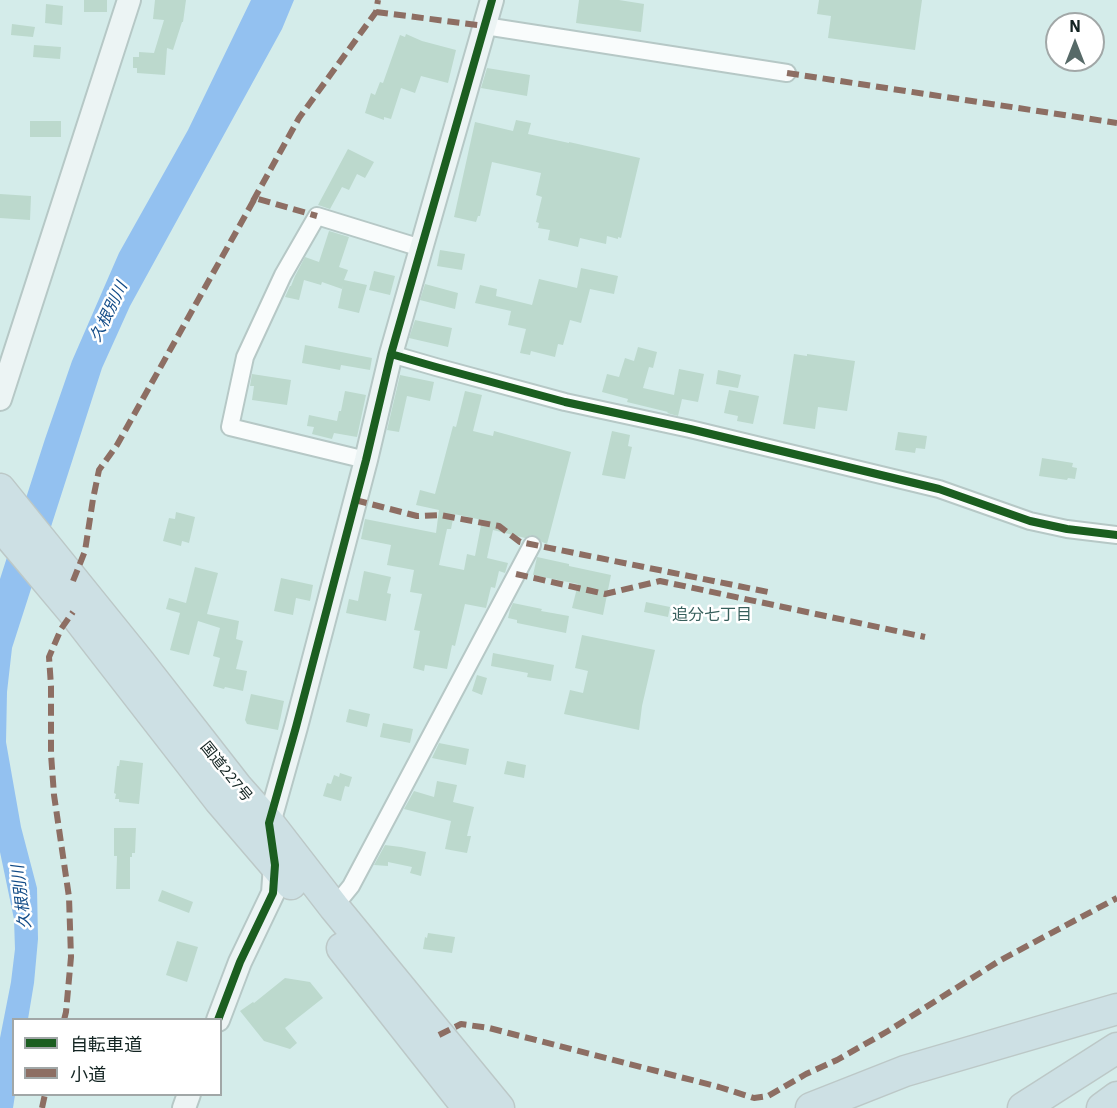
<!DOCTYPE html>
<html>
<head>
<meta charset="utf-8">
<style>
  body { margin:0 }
  #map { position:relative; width:1117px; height:1108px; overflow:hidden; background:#d4ecea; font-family:"IBM Plex Sans","Noto Sans JP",sans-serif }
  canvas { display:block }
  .legend { position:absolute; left:12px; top:1018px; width:210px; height:78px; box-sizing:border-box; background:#fff; border:2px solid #a1a7a7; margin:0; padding:8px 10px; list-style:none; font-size:18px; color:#132422 }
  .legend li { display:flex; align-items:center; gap:12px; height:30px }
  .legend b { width:30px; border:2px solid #a1a7a7 }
  .north { position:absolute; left:1045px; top:12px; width:60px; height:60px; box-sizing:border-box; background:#fff; border:2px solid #a1a7a7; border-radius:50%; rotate:0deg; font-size:16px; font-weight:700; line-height:24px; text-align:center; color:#132422 }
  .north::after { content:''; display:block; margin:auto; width:21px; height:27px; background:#576a68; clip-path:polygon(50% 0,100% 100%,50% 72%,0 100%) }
</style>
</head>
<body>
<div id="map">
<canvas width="1117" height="1108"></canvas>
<ul class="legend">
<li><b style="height:8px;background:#1b5e20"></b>自転車道</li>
<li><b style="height:8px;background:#8d6e63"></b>小道</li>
</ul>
<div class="north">N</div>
</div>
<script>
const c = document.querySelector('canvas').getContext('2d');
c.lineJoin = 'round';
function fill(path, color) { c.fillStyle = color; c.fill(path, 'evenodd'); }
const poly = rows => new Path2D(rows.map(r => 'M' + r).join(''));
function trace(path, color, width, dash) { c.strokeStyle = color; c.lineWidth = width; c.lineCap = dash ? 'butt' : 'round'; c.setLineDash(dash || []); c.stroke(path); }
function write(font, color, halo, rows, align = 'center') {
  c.font = font + ' "IBM Plex Sans","Noto Sans JP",sans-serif'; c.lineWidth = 5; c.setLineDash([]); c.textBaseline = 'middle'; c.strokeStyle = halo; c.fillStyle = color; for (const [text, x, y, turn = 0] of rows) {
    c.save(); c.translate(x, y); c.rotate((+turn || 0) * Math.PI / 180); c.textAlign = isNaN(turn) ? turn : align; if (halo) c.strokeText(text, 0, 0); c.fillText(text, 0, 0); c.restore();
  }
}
const water = poly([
  [251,0,294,0,282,29,130,306,102,368,12,648,7,692,6,742,21,827,37,888,38,939,34,983,28,1019,14,1020,14,1094,15,1095,13,1108,0,1108,0,1038,11,982,15,949,14,919,0,852,0,579,45,439,72,361,119,253,188,130]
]);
const building = poly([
  [84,0,107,0,107,12,84,12],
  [155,0,186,0,183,22,182,22,173,50,167,48,165,75,137,73,137,68,133,68,133,57,139,57,139,52,154,53,164,20,153,19],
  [579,0,619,0,644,4,641,32,576,23],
  [819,0,922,0,915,50,828,38,831,16,817,14],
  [46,4,63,6,62,25,45,23],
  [12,24,35,27,33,37,11,35],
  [406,34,422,41,456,50,448,83,421,76,415,93,401,88,391,119,384,117,384,120,365,113,371,93,375,95,380,82,383,83,400,35,405,37],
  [34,45,61,47,60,59,33,57],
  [487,68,530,75,527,96,481,88],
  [516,120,531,123,528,134,569,143,569,142,640,158,621,238,618,237,618,239,607,236,606,244,580,238,578,247,548,240,550,230,538,228,539,223,536,222,542,197,536,195,541,173,492,162,480,216,478,216,476,222,454,217,475,122,513,131],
  [30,121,61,121,61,137,30,137],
  [348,149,374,162,365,178,357,174,349,190,342,187,330,209,318,205],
  [0,194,31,196,30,220,0,218],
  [329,231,349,237,339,267,348,270,344,280,367,285,359,313,338,308,343,285,342,289,322,282,321,285,304,280,299,300,285,297,290,286,291,286,295,276,305,257,319,262],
  [440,250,465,254,462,270,437,266],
  [581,268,618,276,614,294,590,289,581,323,570,320,563,345,558,344,555,357,531,351,530,355,520,353,526,329,508,325,511,311,475,303,480,285,497,289,496,296,532,305,539,279,577,288],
  [374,271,395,276,390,295,369,290],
  [425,284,458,293,455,309,420,300],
  [415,320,452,328,448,347,409,338],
  [305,345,372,358,370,370,341,365,340,370,302,363],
  [638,347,657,352,653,368,649,367,643,388,674,395,679,369,704,374,698,402,682,399,678,416,667,413,668,412,627,402,628,399,602,392,607,374,619,377,625,358,634,361],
  [794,354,807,356,807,354,855,361,847,411,818,407,815,429,783,424],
  [718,370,741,375,738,388,716,384],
  [252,374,291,380,287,405,252,400,254,386,250,386],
  [400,375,434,382,430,401,407,396,399,432,387,430],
  [729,390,759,396,753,424,737,421,738,416,724,413],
  [345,391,366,395,357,437,334,433,332,439,312,434,314,427,307,426,309,415,337,421,339,411,341,411],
  [465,391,482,395,473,431,493,436,494,431,571,452,547,544,542,542,536,536,531,535,525,538,493,530,487,558,508,563,505,573,499,571,495,588,491,587,486,608,465,604,455,646,452,645,447,669,425,665,424,671,413,668,420,631,414,630,422,594,410,592,414,570,387,565,391,545,361,539,365,519,436,533,439,510,416,505,420,490,435,494,453,426,456,427],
  [454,514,482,520,475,556,467,554,464,570,439,565,447,529,451,529],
  [612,431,630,435,628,446,632,447,625,479,602,475],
  [898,432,927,436,925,449,916,448,915,453,895,450],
  [1042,458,1073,463,1072,467,1077,468,1075,479,1068,478,1067,480,1039,476],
  [176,512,195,517,189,543,182,541,181,546,163,541,169,518,175,519],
  [537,557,569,564,569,566,611,575,603,615,572,608,578,584,533,575],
  [195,567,218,573,207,614,239,621,236,639,243,641,236,669,247,671,243,691,225,687,224,689,213,686,220,658,213,656,220,628,198,621,189,655,170,650,180,613,166,609,169,598,186,603],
  [364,571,391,577,387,593,391,594,386,621,346,613,349,599,358,601],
  [281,578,313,585,310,601,296,598,293,615,274,611],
  [646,602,670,607,668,617,644,612],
  [513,603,542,609,541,611,569,616,566,633,517,623,517,620,508,618,510,610],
  [582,635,655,650,642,706,639,730,564,714,570,690,583,693,588,671,575,668],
  [493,653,554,665,551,681,527,677,528,673,491,666],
  [477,675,487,678,482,695,472,691],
  [251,694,284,701,278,730,247,724,245,720],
  [349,709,370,714,367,727,346,722],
  [383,723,413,729,410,743,380,737],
  [439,743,469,749,466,765,432,758],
  [120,760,143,763,139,804,119,802,119,799,115,799,116,794,114,793,117,766,119,766],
  [507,761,526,765,524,778,504,774],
  [340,773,352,777,349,787,345,786,341,801,323,796,327,783,331,784,334,775,339,777],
  [437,781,457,785,453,802,474,807,467,836,471,836,467,853,445,849,451,821,404,809,414,791,434,797],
  [114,828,136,828,135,853,132,853,132,857,130,857,130,889,116,889,117,856,114,856],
  [385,845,401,847,426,852,421,876,410,873,412,867,388,862,388,866,374,865],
  [162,890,193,902,189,913,158,901],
  [428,933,455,937,452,953,423,949,425,937,427,938],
  [177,941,198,947,187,982,166,975],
  [285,978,310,982,323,998,285,1028,297,1043,290,1049,264,1041,240,1011,253,1002,254,1003]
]);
const street = poly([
  [485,26,787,73],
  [391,354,436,367,565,402,690,429,939,489,1030,521,1067,529,1117,535],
  [366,460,230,427,245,357,283,275,317,216,421,248],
  [334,907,351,886,532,545]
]);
const secondary = poly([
  [0,399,129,0],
  [218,1020,240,962,273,893,275,865,269,823,296,727,366,460,391,354,492,0],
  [184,1108,189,1094]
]);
const highway = poly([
  [0,489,138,660,237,787,269,823,334,907,499,1108],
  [0,525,73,612,219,800,291,884],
  [342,948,468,1108],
  [811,1108,905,1071,1117,1009],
  [1023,1108,1117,1048],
  [1102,1108,1117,1097]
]);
const quiet = poly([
  [376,12,485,26],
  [787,73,1117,123],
  [253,201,299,118,376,12,378,0],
  [355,500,417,516,440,515,499,526,520,542,773,593],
  [516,574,605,594,660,581,925,637],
  [73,581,85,551,93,499,99,470,117,445,255,198,317,216],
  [64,1020,66,1012,71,957,69,897,54,795,51,754,51,686,49,657,61,629,73,612],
  [439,1035,461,1024,489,1028,719,1087,754,1098,768,1096,806,1074,837,1060,888,1031,999,961,1117,898],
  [42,1108,45,1094]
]);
const cycleway = poly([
  [391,354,436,367,565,402,690,429,939,489,1030,521,1067,529,1117,535],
  [218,1020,240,962,273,893,275,865,269,823,296,727,366,460,391,354,492,0]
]);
const streetNames = [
  ["国道227号",226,772,51]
];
const waterNames = [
  ["久根別川",109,312,-64],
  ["久根別川",22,897,-97]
];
const neighbourhoodNames = [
  ["追分七丁目",712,615]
];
fill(water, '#93c1f0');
fill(building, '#bcd9cd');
trace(street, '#b6c8c6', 20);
trace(secondary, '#b6c8c6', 26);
trace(highway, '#bcc8c7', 33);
trace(street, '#f9fcfc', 16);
trace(secondary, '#ecf4f4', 22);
trace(highway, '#cde0e4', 30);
trace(quiet, '#8d6e63', 6, [12, 6]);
trace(cycleway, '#1b5e20', 8);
write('15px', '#132422', '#fff', streetNames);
write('italic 16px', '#124b87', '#fff', waterNames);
write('16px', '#375f5c', '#fff', neighbourhoodNames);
</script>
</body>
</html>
